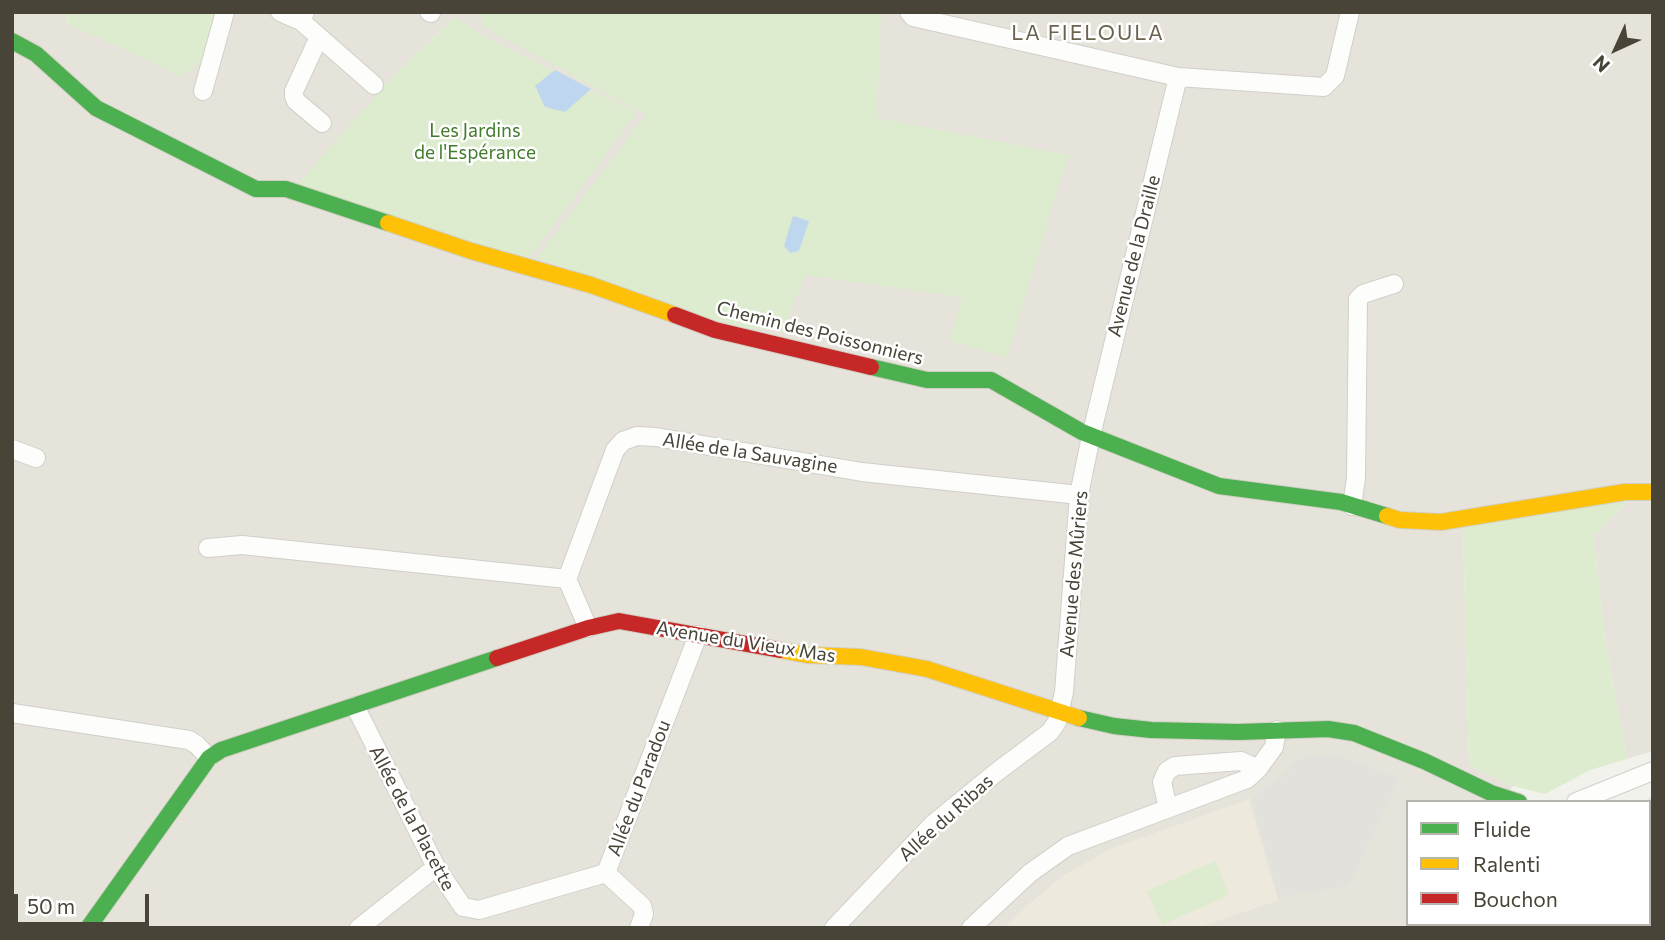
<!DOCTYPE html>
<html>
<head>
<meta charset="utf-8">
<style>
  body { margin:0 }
  #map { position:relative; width:1665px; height:940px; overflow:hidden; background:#f2f2ed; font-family:Commissioner,sans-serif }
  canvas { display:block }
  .frame { position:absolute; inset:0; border:14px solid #494438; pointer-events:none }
  .legend { position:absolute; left:1406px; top:800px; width:245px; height:126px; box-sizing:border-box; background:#fff; border:2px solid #b6b4af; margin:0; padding:9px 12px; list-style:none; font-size:21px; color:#494438 }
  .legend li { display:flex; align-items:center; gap:14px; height:35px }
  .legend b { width:35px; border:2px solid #b6b4af }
  .north { position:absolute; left:1581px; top:14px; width:70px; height:70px; -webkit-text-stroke:5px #fff; paint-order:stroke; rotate:225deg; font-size:19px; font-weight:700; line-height:28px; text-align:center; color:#494438 }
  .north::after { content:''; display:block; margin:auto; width:24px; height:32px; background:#494438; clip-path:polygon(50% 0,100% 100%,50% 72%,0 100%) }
  .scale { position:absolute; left:14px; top:894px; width:135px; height:32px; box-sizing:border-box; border:4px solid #494438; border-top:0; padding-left:9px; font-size:21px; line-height:24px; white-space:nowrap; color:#494438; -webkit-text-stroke:5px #fff; paint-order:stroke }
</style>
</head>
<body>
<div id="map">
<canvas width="1665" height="940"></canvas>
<div class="frame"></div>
<ul class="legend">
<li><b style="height:9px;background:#4caf50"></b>Fluide</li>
<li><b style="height:9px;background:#ffc107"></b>Ralenti</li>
<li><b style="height:9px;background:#c62828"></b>Bouchon</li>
</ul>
<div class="north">N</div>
<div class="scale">50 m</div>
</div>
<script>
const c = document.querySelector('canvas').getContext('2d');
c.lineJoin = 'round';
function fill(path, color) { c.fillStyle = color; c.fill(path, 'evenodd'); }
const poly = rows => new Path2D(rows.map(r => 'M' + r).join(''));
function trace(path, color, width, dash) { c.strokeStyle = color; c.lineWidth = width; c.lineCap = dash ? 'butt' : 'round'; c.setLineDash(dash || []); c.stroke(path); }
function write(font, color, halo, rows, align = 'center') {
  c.font = font + ' Commissioner,sans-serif'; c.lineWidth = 5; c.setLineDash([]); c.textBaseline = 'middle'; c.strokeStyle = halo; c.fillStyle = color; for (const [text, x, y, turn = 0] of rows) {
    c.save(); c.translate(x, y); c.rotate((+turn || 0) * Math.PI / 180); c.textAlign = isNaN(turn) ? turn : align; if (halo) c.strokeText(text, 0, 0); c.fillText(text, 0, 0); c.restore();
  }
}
const residential = poly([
  [12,12,69,12,66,23,201,60,216,12,1653,12,1653,751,1627,759,1604,635,1594,535,1627,501,1463,522,1469,765,1513,786,1501,802,1408,802,1408,924,1414,924,1410,928,1195,928,1278,900,1066,874,1026,907,1005,928,12,928],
  [454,18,473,30,636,113,388,82],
  [1653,796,1653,928,1450,928,1455,924,1649,924,1649,802,1643,802]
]);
const education = poly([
  [1249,799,1278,900,1195,928,1005,928,1026,907,1066,874,1113,848]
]);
const green = poly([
  [69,12,216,12,201,60,182,76,66,23],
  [482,12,881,12,877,118,1068,155,1007,357,950,341,962,297,805,275,783,331,721,325,537,258,646,115,481,25],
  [455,17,473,30,636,113,526,262,294,188,388,82],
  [1628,500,1594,535,1604,635,1627,759,1590,770,1545,794,1513,786,1469,765,1463,522],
  [1215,861,1229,895,1162,925,1147,891]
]);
const parking = poly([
  [1332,753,1399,778,1349,886,1278,897,1251,797,1276,782,1298,759]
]);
const water = poly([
  [555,70,591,89,565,112,545,107,535,86],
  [793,216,809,221,799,251,790,253,784,246]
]);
const street = poly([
  [280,12,301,21],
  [305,12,301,21,374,85],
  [429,12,431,13],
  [909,12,913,17,1178,77,1324,87,1335,76,1350,12],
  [319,37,294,91,294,96,296,101,322,123],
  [203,91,225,12],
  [12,449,36,458],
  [1352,506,1356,478,1358,299,1363,294,1394,284],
  [208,548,242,545,567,579],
  [588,628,567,579,615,450,623,441,637,436,656,437,862,472,1079,495],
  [355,706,436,867,463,907,479,910,606,873],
  [12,713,189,740,197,745,209,758],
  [1576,802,1653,771],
  [1168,808,1162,782,1167,771,1175,766,1241,761,1258,769],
  [359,928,436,867],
  [639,928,644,914,642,906,606,873,698,635],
  [834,928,933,824,998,771,1050,732,1057,722,1064,692,1079,495,1091,436,1178,77],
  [971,928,1030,873,1068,846,1247,779,1258,769,1274,747,1277,730],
  [1427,928,1431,924]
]);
const fast = poly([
  [12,41,36,54,96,108,256,189,286,189,388,223],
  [871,367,927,380,991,380,1082,432,1219,486,1341,502,1387,516],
  [1079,718,1114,726,1151,730,1238,732,1328,729,1354,733,1424,761,1491,793,1519,802],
  [88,928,209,758,221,750,497,658]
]);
const slow = poly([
  [388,223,471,251,591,285,675,315],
  [1387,516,1400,520,1441,522,1625,492,1653,492],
  [780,650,807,655,861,657,927,669,1079,718]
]);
const jam = poly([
  [675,315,715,330,871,367],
  [497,658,588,628,619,621,780,650]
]);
const parkNames = [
  ["Les Jardins",475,131],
  ["de l'Espérance",475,153]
];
const streetNames = [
  ["Avenue de la Draille",1134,256,-76],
  ["Chemin des Poissonniers",820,333,14],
  ["Allée de la Sauvagine",750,453,9],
  ["Avenue des Mûriers",1074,574,-85],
  ["Avenue du Vieux Mas",746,642,9],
  ["Allée du Paradou",639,788,-69],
  ["Allée de la Placette",412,818,62],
  ["Allée du Ribas",946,818,-42]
];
const neighbourhoodNames = [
  ["LA FIELOULA",1088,33]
];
fill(residential, '#e6e4da');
fill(education, '#edeadd');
fill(green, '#ddecce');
fill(parking, '#e2e1dc');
fill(water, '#bed7ef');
trace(street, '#d0cfca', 20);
trace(fast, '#d1cfc4', 18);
trace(slow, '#d1cfc4', 18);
trace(jam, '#d1cfc4', 18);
trace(street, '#fdfdfc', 18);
trace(fast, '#4caf50', 16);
trace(slow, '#ffc107', 16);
trace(jam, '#c62828', 16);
write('19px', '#427b2b', '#fff', parkNames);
write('19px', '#494438', '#fff', streetNames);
c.letterSpacing = '2px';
write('21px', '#6c634f', '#fff', neighbourhoodNames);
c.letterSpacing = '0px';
</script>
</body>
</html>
